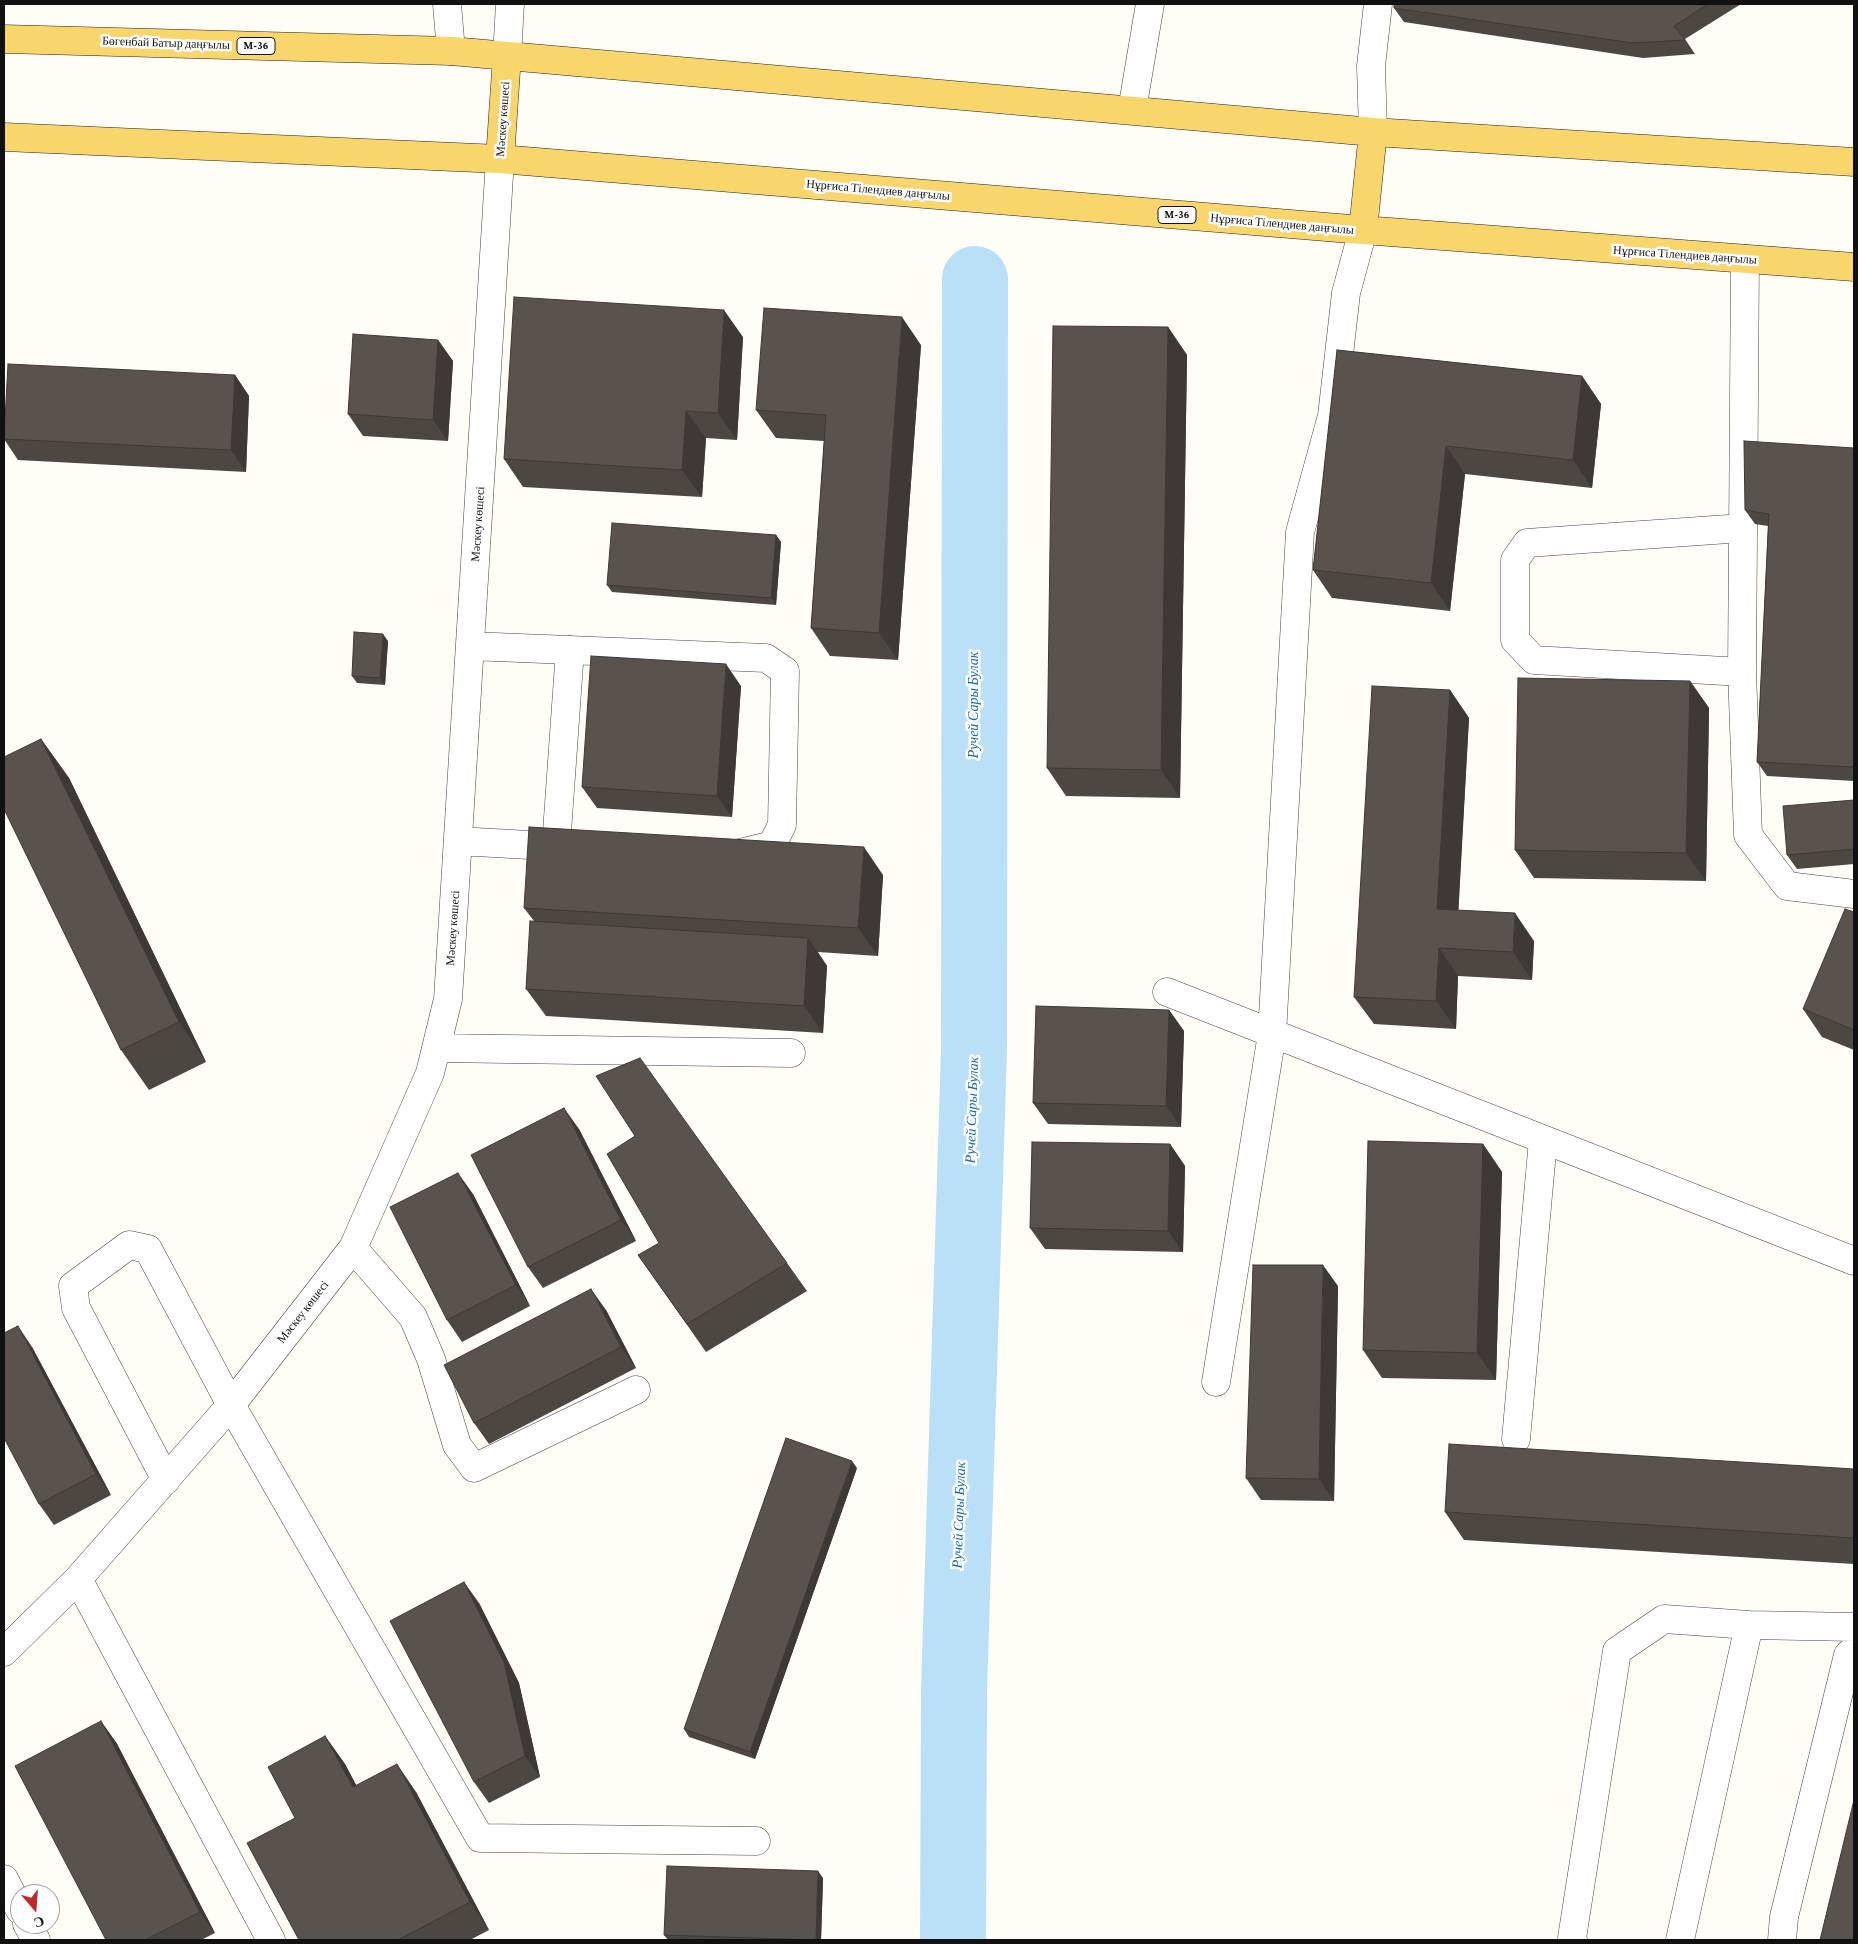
<!DOCTYPE html>
<html>
<head>
<meta charset="utf-8">
<style>
  body { margin:0 }
  #map { position:relative; width:1858px; height:1944px; overflow:hidden; background:#fffdf5; font-family:"Crimson Pro",serif }
  canvas { display:block }
  .frame { position:absolute; inset:0; border:5px solid #111; pointer-events:none }
  .north { position:absolute; left:10px; top:1884px; width:50px; height:50px; box-sizing:border-box; background:#fff; border:1px solid #a0a0a0; border-radius:50%; rotate:162deg; font-size:14px; font-weight:700; line-height:20px; text-align:center; color:#111 }
  .north::after { content:''; display:block; margin:auto; width:18px; height:22px; background:#c4262e; clip-path:polygon(50% 0,100% 100%,50% 72%,0 100%) }
</style>
</head>
<body>
<div id="map">
<canvas width="1858" height="1944"></canvas>
<div class="frame"></div>
<div class="north">С</div>
</div>
<script>
const c = document.querySelector('canvas').getContext('2d');
c.lineJoin = 'round';
const poly = rows => new Path2D(rows.map(r => 'M' + r).join(''));
function trace(path, color, width, dash) { c.strokeStyle = color; c.lineWidth = width; c.lineCap = dash ? 'butt' : 'round'; c.setLineDash(dash || []); c.stroke(path); }
function fill(path, color) { c.fillStyle = color; c.fill(path, 'evenodd'); }
function write(font, color, halo, rows, align = 'center') {
  c.font = font + ' "Crimson Pro",serif'; c.lineWidth = 5; c.setLineDash([]); c.textBaseline = 'middle'; c.strokeStyle = halo; c.fillStyle = color; for (const [text, x, y, turn = 0] of rows) {
    c.save(); c.translate(x, y); c.rotate((+turn || 0) * Math.PI / 180); c.textAlign = isNaN(turn) ? turn : align; if (halo) c.strokeText(text, 0, 0); c.fillText(text, 0, 0); c.restore();
  }
}
const river = poly([
  [953,1940,954,1690,974,1049,975,279]
]);
const minor = poly([
  [447,4,451,51],
  [507,56,510,4],
  [1132,110,1150,4],
  [1373,132,1371,66,1378,4],
  [1745,259,1742,672,1748,835,1787,886,1854,894],
  [470,646,766,658,785,671,782,825,772,845,740,853],
  [1742,672,1534,660,1515,640,1515,560,1527,543,1743,528],
  [458,841,565,847],
  [556,846,570,650],
  [1167,992,1854,1261],
  [436,1048,791,1053],
  [353,1248,413,1317,431,1359,457,1445,474,1468,636,1390],
  [1216,1382,1272,1034,1300,532,1332,416,1346,293,1363,230],
  [1516,1439,1543,1140],
  [166,1480,76,1308,73,1286,129,1245,148,1249,231,1405,480,1838,756,1841],
  [78,1579,271,1940],
  [4,1652,78,1579,231,1405,353,1248,430,1073,448,999,500,159],
  [4,1879,20,1910],
  [27,1924,36,1940],
  [1573,1940,1572,1938,1617,1651,1664,1619,1749,1625,1854,1627],
  [1680,1940,1749,1625],
  [1782,1940,1784,1917,1848,1655,1854,1650]
]);
const major = poly([
  [4,39,451,51,1373,132,1854,162],
  [4,137,500,159,1363,230,1854,267],
  [500,159,507,56],
  [1363,230,1373,132]
]);
const wall = poly([
  [1394,4,1741,4,1685,39,1695,54,1643,58,1404,22,1394,8],
  [1168,327,1187,355,1180,798,1066,796,1047,768],
  [743,337,737,440,706,438,702,497,523,487,504,459],
  [438,340,453,361,448,441,363,436,348,414],
  [921,345,898,660,830,656,811,628,824,441,776,438,756,410],
  [1337,350,1582,376,1601,404,1592,488,1465,474,1450,611,1332,598,1313,570],
  [235,375,249,396,246,472,18,460,4,439],
  [1854,448,1854,781,1767,776,1757,762,1768,526,1755,524,1745,510],
  [776,535,781,542,776,605,612,592,607,585],
  [388,641,385,685,357,683,352,676],
  [1690,681,1709,708,1706,881,1534,878,1515,850],
  [741,686,732,817,597,808,582,787],
  [1450,690,1469,718,1458,910,1534,941,1532,980,1458,976,1456,1029,1374,1024,1354,997],
  [41,739,69,778,206,1062,149,1090,121,1050],
  [1854,800,1854,864,1797,869,1787,855],
  [883,875,878,956,818,952,827,966,823,1033,546,1016,526,989,534,921,524,908],
  [1854,912,1854,1050,1822,1037,1803,1009],
  [1169,1010,1184,1031,1181,1127,1048,1124,1033,1103],
  [579,1129,636,1241,543,1288,528,1267],
  [1170,1144,1185,1166,1183,1252,1045,1249,1030,1228],
  [1483,1144,1502,1172,1496,1380,1382,1378,1363,1350],
  [473,1194,530,1306,462,1342,447,1320],
  [638,1255,787,1263,807,1291,706,1352],
  [1338,1286,1334,1501,1261,1500,1246,1478],
  [606,1310,636,1368,489,1444,474,1423],
  [32,1347,111,1495,54,1525,39,1504],
  [857,1468,755,1759,689,1737,684,1729],
  [1854,1469,1854,1564,1464,1540,1445,1512],
  [479,1603,519,1683,540,1777,489,1803,474,1782],
  [325,1736,345,1764,356,1785,416,1792,489,1930,470,1940,299,1940,295,1818],
  [116,1742,215,1933,201,1940,106,1940],
  [823,1878,821,1940,668,1940,664,1935]
]);
const shadedWall = poly([
  [724,310,743,337,737,440,718,413],
  [902,317,921,345,898,660,879,633],
  [1168,327,1187,355,1180,798,1161,770],
  [438,340,453,361,448,441,433,420],
  [235,375,249,396,246,472,231,450],
  [1582,376,1601,404,1592,488,1573,460],
  [686,411,706,438,702,497,682,470],
  [1446,446,1465,474,1450,611,1431,583],
  [776,535,781,542,776,605,771,598],
  [383,634,388,641,385,685,380,678],
  [726,664,741,686,732,817,717,796],
  [1690,681,1709,708,1706,881,1686,853],
  [1450,690,1469,718,1457,937,1437,909],
  [41,739,69,778,206,1062,179,1022],
  [864,847,883,875,878,956,858,928],
  [1515,913,1534,941,1532,980,1513,952],
  [808,938,827,966,823,1033,804,1006],
  [1439,948,1458,976,1456,1029,1436,1001],
  [1169,1010,1184,1031,1181,1127,1166,1106],
  [564,1108,579,1129,636,1241,621,1220],
  [1170,1144,1185,1166,1183,1252,1168,1231],
  [1483,1144,1502,1172,1496,1380,1477,1353],
  [458,1173,473,1194,530,1306,516,1285],
  [1323,1265,1338,1286,1334,1501,1319,1479],
  [591,1289,606,1310,636,1368,621,1347],
  [18,1326,32,1347,111,1495,96,1474],
  [852,1461,857,1468,755,1759,750,1752],
  [464,1582,479,1603,519,1683,540,1777,525,1756],
  [101,1721,116,1742,215,1933,200,1912],
  [325,1736,345,1764,372,1815,353,1787],
  [397,1764,416,1792,489,1930,470,1902],
  [818,1871,823,1878,821,1940,816,1940]
]);
const building = poly([
  [1394,4,1708,4,1674,26,1685,40,1633,43,1394,8,1394,4],
  [514,297,724,310,718,413,686,411,682,470,504,459,514,297],
  [764,308,902,317,879,633,811,628,826,415,756,410,764,308],
  [1053,326,1168,327,1161,770,1047,768,1053,326],
  [353,334,438,340,433,420,348,414,353,334],
  [1337,350,1582,376,1573,460,1446,446,1431,583,1313,570,1337,350],
  [8,364,235,375,231,450,4,439,8,364],
  [1744,441,1854,448,1854,767,1757,762,1769,514,1745,510,1744,441],
  [612,523,776,535,771,598,607,585,612,523],
  [354,632,383,634,380,678,352,676,354,632],
  [591,656,726,664,717,796,582,787,591,656],
  [1518,678,1690,681,1686,853,1515,850,1518,678],
  [1372,686,1450,690,1437,909,1515,913,1513,952,1439,948,1436,1001,1354,997,1372,686],
  [41,739,179,1022,121,1050,4,809,4,757,41,739],
  [1854,800,1854,849,1787,855,1783,806,1854,800],
  [529,827,864,847,858,928,524,908,529,827],
  [1845,909,1854,912,1854,1030,1803,1009,1845,909],
  [530,921,808,938,804,1006,526,989,530,921],
  [1036,1006,1169,1010,1166,1106,1033,1103,1036,1006],
  [640,1058,787,1263,687,1324,638,1255,659,1243,607,1154,635,1136,596,1076,640,1058],
  [564,1108,621,1220,528,1267,471,1155,564,1108],
  [1368,1141,1483,1144,1477,1353,1363,1350,1368,1141],
  [1032,1142,1170,1144,1168,1231,1030,1228,1032,1142],
  [458,1173,516,1285,447,1320,390,1207,458,1173],
  [1253,1265,1323,1265,1319,1479,1246,1478,1253,1265],
  [591,1289,621,1347,474,1423,444,1365,591,1289],
  [18,1326,96,1474,39,1504,4,1438,4,1333,18,1326],
  [786,1438,852,1461,750,1752,684,1729,786,1438],
  [1449,1444,1854,1469,1854,1538,1445,1512,1449,1444],
  [464,1582,504,1662,525,1756,474,1782,390,1621,464,1582],
  [101,1721,200,1912,145,1940,106,1940,15,1766,101,1721],
  [325,1736,353,1787,397,1764,470,1902,398,1940,299,1940,247,1843,295,1818,268,1767,325,1736],
  [1854,1800,1854,1940,1820,1940,1854,1800],
  [667,1866,818,1871,816,1940,664,1935,667,1866]
]);
const shields = [
  [256,46,38],
  [1177,215,38]
];
const shieldNames = [
  ["M-36",256,46],
  ["M-36",1177,215]
];
const streetNames = [
  ["Бөгенбай Батыр даңғылы",166,43,2],
  ["Мәскеу көшесі",503,119,-86],
  ["Нұрғиса Тілендиев даңғылы",878,190,5],
  ["Нұрғиса Тілендиев даңғылы",1282,224,5],
  ["Нұрғиса Тілендиев даңғылы",1685,255,4],
  ["Мәскеу көшесі",478,524,-86],
  ["Мәскеу көшесі",453,928,-86],
  ["Мәскеу көшесі",303,1312,-52]
];
const waterNames = [
  ["Ручей Сары Булак",974,705,-90],
  ["Ручей Сары Булак",972,1110,-88],
  ["Ручей Сары Булак",959,1515,-88]
];
trace(river, '#b9e0f7', 66);
trace(minor, '#444', 29);
trace(major, '#222', 29);
trace(minor, '#fff', 28);
trace(major, '#f9d66b', 28);
fill(wall, '#4d4742');
fill(shadedWall, '#3f3936');
fill(building, '#5a524d');
trace(building, '#3f3936', 1);
for (const [x, y, w] of shields) { const box = new Path2D(); box.roundRect(x - w / 2, y - 8.5, w, 17, 4); c.fillStyle = '#fff'; c.fill(box); trace(box, '#111', 1); }
write('bold 11px', '#111', null, shieldNames);
write('12px', '#111', '#fff', streetNames);
write('italic 14px', '#1768a6', '#fff', waterNames);
</script>
</body>
</html>
